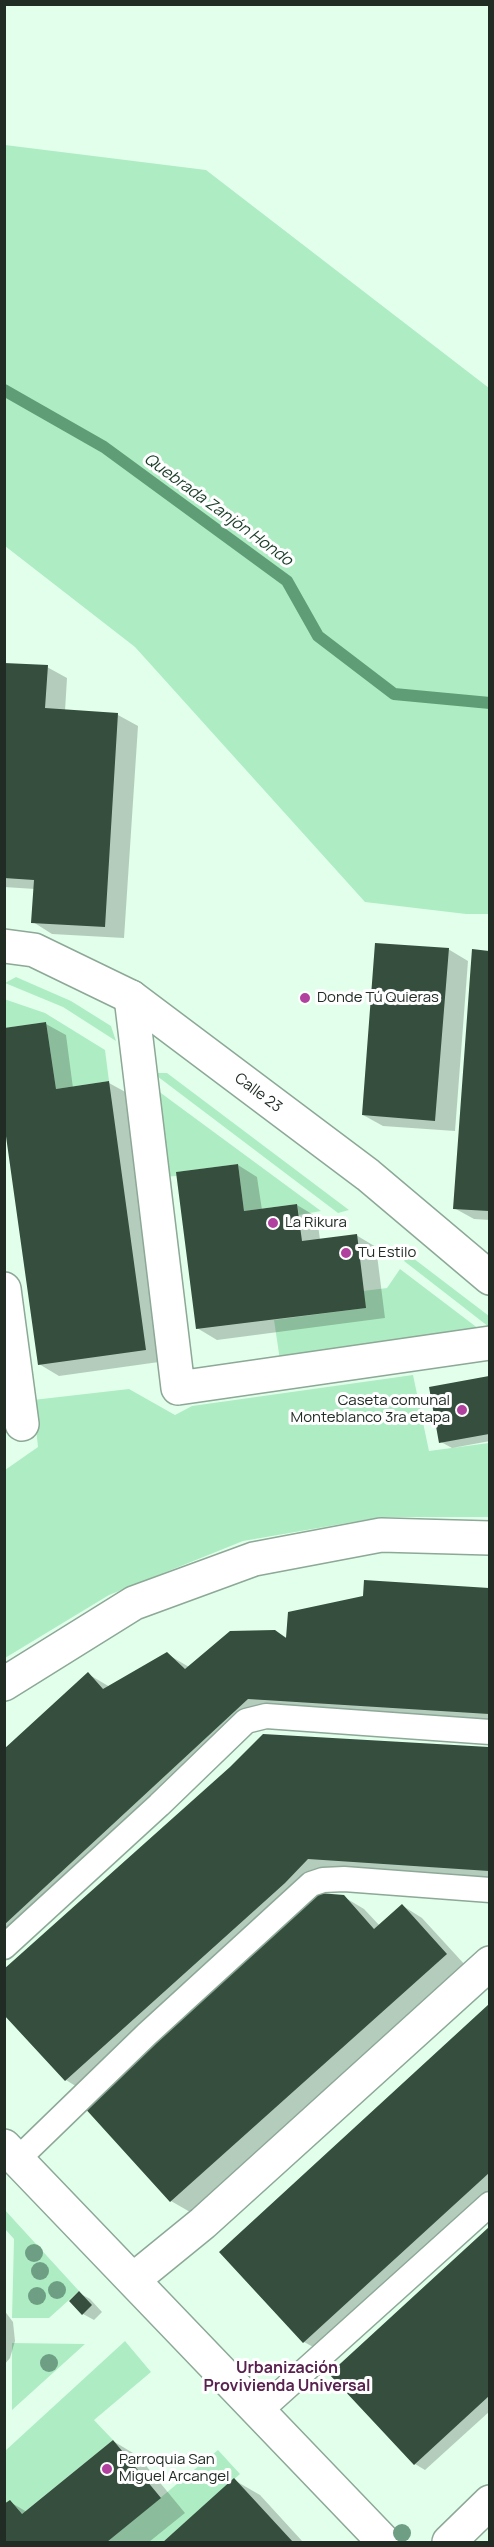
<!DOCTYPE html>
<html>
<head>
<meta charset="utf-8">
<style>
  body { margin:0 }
  #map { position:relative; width:494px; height:2547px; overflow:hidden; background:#e2ffeb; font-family:Manrope,sans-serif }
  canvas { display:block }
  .frame { position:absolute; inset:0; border:6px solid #212c25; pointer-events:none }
</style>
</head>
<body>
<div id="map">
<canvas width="494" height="2547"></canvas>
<div class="frame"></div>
</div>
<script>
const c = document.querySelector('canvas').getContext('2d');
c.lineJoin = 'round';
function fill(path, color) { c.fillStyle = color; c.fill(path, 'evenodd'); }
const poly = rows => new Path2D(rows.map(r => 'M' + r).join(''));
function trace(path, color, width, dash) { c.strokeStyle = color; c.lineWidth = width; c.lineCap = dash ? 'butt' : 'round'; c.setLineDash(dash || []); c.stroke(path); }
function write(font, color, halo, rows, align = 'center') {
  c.font = font + ' Manrope,sans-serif'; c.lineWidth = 6; c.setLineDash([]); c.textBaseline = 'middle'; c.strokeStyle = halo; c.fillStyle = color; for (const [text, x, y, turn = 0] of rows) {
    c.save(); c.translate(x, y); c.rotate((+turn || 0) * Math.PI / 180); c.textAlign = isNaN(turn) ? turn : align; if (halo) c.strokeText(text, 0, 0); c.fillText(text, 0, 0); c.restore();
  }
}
const green = poly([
  [5,145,206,170,489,388,489,914,466,914,365,902,135,647,5,546],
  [16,977,71,1001,111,1026,116,1041,63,1007,5,983],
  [4,999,45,1013,105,1050,109,1081,56,1089,46,1022,5,1028],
  [153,1073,167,1073,349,1210,338,1213],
  [150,1085,321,1211,299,1215,297,1204,244,1211,238,1164,177,1172,177,1176,161,1177],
  [409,1255,489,1316,489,1327,404,1261],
  [400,1269,479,1329,281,1367,274,1320,365,1308,363,1291,387,1288],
  [413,1375,429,1451,489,1443,489,1517,382,1517,243,1541,109,1595,5,1658,5,1470,38,1447,33,1400,129,1389,175,1415,192,1406],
  [4,2209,79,2291,49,2318,12,2318,14,2239,5,2229],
  [125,2341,151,2372,94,2420,113,2440,22,2514,5,2504,5,2451],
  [12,2343,85,2344,12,2410],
  [218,2450,240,2474,163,2542,107,2542]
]);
const shadow = poly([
  [4,664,47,667,67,678,65,711,118,715,138,726,124,938,52,934,33,922,35,889,4,887],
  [448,949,468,961,455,1131,383,1126,363,1115],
  [473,951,490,952,490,1220,474,1219,454,1208],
  [46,1024,66,1035,73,1088,109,1083,129,1094,166,1361,59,1376,39,1364],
  [238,1165,257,1177,262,1210,297,1205,317,1217,320,1240,356,1235,376,1247,385,1318,217,1340,197,1328],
  [490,1377,490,1441,452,1448,441,1442,431,1388],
  [365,1581,490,1590,490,1724,268,1709,4,1954,4,1750,88,1674,110,1687,167,1654,189,1667,275,1631,287,1638,364,1597],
  [264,1735,490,1749,490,1880,328,1870,85,2092,66,2080,231,1768],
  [344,1897,364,1909,380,1926,403,1906,422,1918,466,1966,190,2212,171,2201],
  [490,2007,490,2189,315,2348,304,2342,221,2252],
  [490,2229,490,2411,425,2470,415,2464,331,2374],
  [79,2293,90,2299,102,2312,94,2320,83,2314],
  [4,2310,13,2322,15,2341,10,2358,4,2365],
  [113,2441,138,2456,185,2513,149,2542,4,2542,4,2506,10,2502,27,2512],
  [234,2480,260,2495,303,2542,165,2542]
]);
const stream = poly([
  [4,390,104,447,287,581,318,636,394,694,490,703]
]);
const building = poly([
  [4,663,48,665,45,708,118,713,105,927,31,923,34,880,4,878],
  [375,943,449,948,435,1121,362,1115],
  [472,949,489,951,489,1211,453,1209],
  [46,1022,56,1089,109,1081,146,1350,38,1365,4,1122,4,1028],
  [238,1164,244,1211,297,1204,302,1241,357,1234,366,1308,196,1329,176,1172],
  [489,1376,489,1434,439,1443,429,1387],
  [364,1580,489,1588,489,1714,248,1699,4,1925,4,1749,88,1672,103,1689,167,1652,185,1669,230,1631,275,1630,286,1638,288,1612,363,1596],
  [263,1734,489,1747,489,1871,308,1859,285,1883,65,2081,4,2015,4,1969,230,1767],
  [319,1893,344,1895,374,1929,402,1904,447,1954,170,2202,82,2105],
  [489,2004,489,2173,303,2343,219,2252],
  [489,2227,489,2396,414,2465,329,2374],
  [79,2291,92,2305,82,2315,69,2301],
  [113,2440,161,2498,107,2542,4,2542,4,2504,10,2500,22,2514],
  [234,2478,293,2542,163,2542]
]);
const service = poly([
  [4,1947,159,1805,246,1721,266,1716,490,1732],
  [17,2160,147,2034,311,1884,323,1880,344,1879,490,1890],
  [259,2412,490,2204]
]);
const minor = poly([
  [131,997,178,1388,490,1343],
  [4,1289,22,1424],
  [4,1684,134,1603,254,1559,381,1535,490,1538],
  [4,2146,384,2542],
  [133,2280,203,2223,490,1963],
  [449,2542,490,2502]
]);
const secondary = poly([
  [4,946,34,950,131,997,368,1175,490,1278]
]);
const trees = [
  [34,2253],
  [40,2271],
  [57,2290],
  [37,2296],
  [49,2363],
  [402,2533]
];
const markers = [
  [305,998,6,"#b1419e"],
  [273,1223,6,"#b1419e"],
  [346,1253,6,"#b1419e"],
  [462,1410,6,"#b1419e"],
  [107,2469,6,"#b1419e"]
];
const poiNames = [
  ["Donde Tú Quieras",317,998],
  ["La Rikura",285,1223],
  ["Tu Estilo",358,1253],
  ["Caseta comunal",450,1401,"right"],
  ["Monteblanco 3ra etapa",450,1418,"right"],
  ["Parroquia San",119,2460],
  ["Miguel Arcangel",119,2477]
];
const streetNames = [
  ["Calle 23",258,1093,37]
];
const waterNames = [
  ["Quebrada Zanjón Hondo",218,510,36]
];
const neighbourhoodNames = [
  ["Urbanización",287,2369],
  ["Provivienda Universal",287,2387]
];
fill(green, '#aeedc3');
fill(shadow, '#0003');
trace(stream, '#5f9d76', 12);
fill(building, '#354e3d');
trace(service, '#8da896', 27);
trace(minor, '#8da896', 36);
trace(secondary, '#8da896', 36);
trace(service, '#fff', 24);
trace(minor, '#fff', 33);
trace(secondary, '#fff', 33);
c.fillStyle = '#6e9f84';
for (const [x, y] of trees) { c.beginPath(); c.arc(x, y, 9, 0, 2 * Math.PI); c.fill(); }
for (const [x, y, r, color] of markers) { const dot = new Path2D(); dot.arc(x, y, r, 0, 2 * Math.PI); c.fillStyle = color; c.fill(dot); trace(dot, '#fff', 2); }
write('15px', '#212c25', '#fff', poiNames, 'left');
write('15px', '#212c25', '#fff', streetNames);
write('italic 16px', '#173b26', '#fff', waterNames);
write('bold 16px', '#59224f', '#fff', neighbourhoodNames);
</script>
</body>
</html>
